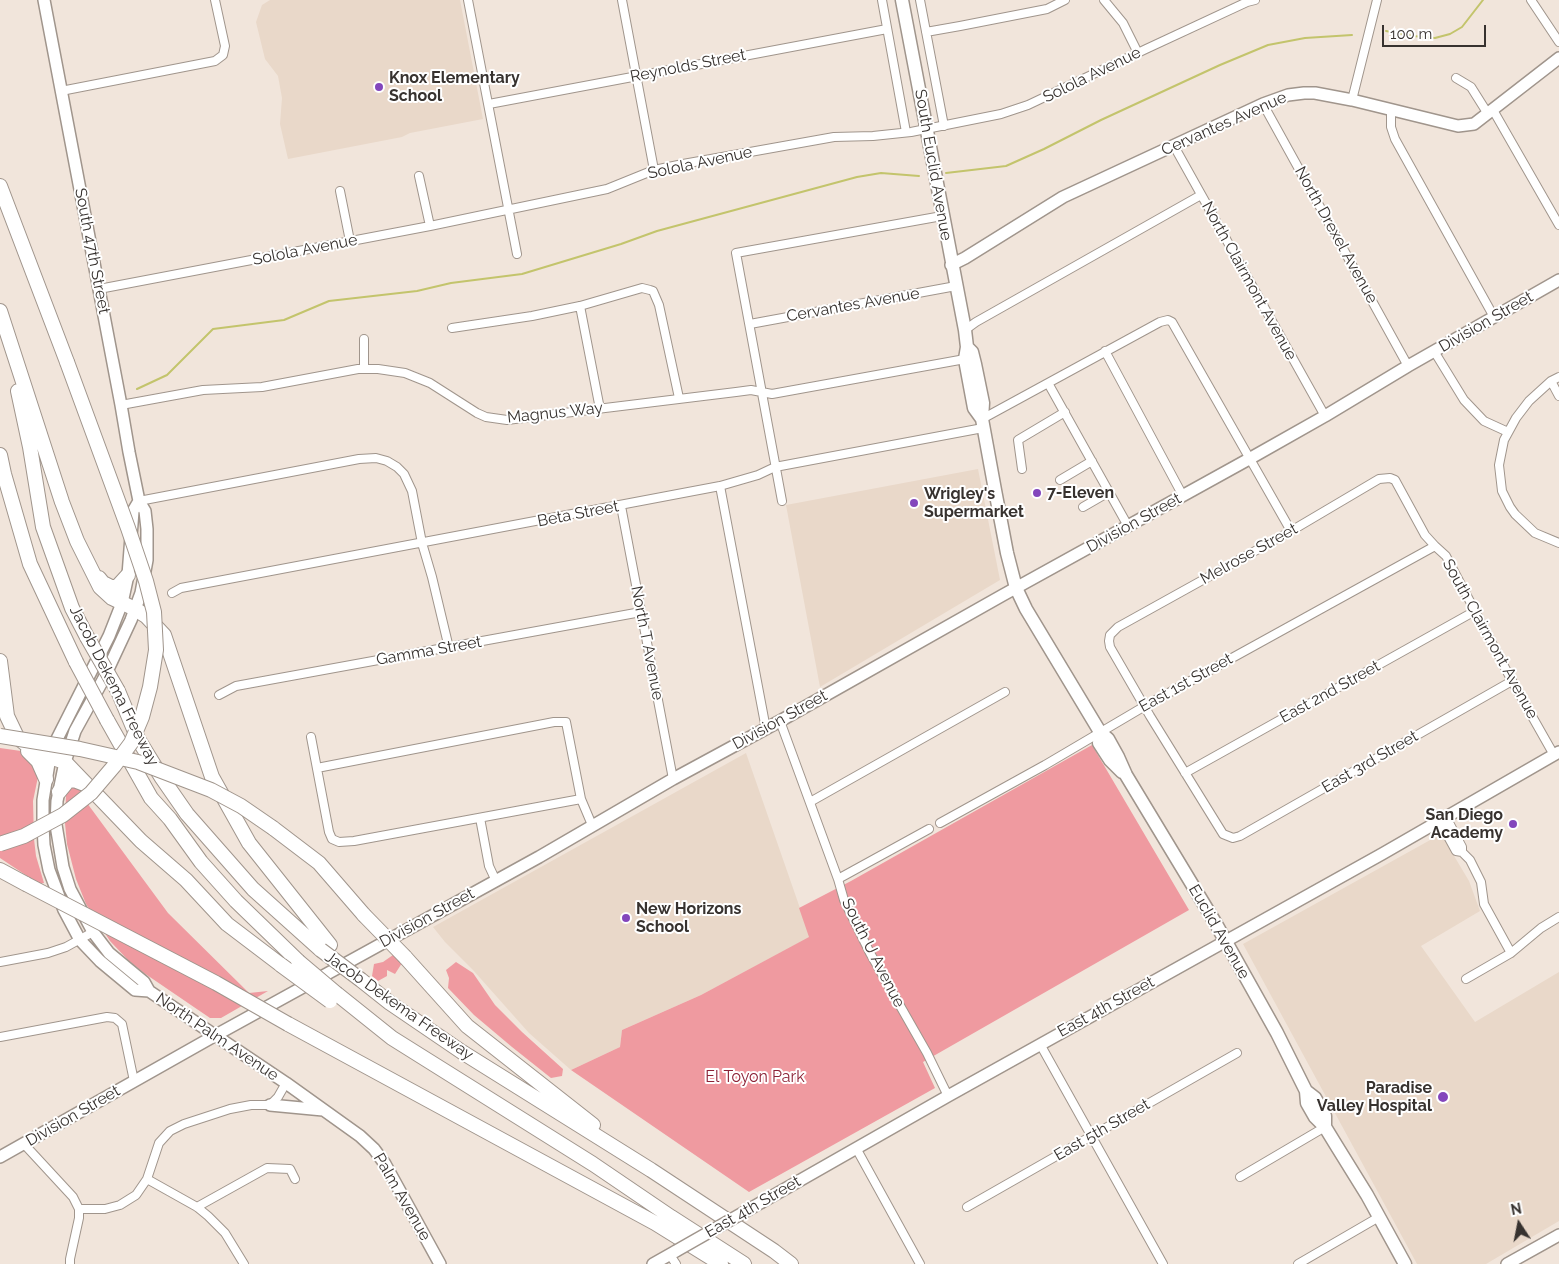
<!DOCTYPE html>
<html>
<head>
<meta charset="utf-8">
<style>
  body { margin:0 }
  #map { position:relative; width:1559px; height:1264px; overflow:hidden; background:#f1e5db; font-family:Raleway,sans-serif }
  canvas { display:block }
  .north { position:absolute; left:1494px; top:1199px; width:50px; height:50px; -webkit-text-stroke:4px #fff; paint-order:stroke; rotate:349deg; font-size:14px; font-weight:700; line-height:20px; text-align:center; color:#37322f }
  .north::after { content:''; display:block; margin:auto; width:18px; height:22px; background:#37322f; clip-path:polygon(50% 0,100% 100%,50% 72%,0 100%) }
  .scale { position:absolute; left:1382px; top:25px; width:104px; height:22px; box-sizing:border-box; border:2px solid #37322f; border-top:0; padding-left:6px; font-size:15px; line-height:18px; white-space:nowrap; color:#37322f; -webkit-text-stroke:4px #fff; paint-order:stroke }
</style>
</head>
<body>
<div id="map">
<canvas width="1559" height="1264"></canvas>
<div class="north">N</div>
<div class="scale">100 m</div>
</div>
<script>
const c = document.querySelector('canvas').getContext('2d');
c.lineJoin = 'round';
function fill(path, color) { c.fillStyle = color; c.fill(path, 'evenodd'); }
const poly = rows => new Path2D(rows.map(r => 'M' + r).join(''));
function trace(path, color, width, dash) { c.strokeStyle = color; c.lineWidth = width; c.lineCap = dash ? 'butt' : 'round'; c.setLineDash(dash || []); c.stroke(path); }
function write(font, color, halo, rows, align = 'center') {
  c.font = font + ' Raleway,sans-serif'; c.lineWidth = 4; c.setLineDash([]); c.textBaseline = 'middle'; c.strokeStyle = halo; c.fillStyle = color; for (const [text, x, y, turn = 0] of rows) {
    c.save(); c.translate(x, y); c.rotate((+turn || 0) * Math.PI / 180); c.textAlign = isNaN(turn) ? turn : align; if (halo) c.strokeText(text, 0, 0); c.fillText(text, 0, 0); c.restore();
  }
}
const built = poly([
  [270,0,460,0,483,119,410,133,402,137,288,159,280,124,282,98,278,76,265,59,256,22,262,5],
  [978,469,1000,580,820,687,786,505],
  [746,753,810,937,701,995,622,1030,620,1047,571,1070,529,1033,473,970,445,942,433,927],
  [1441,834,1469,881,1480,911,1421,946,1475,1022,1559,972,1559,1221,1486,1264,1417,1264,1243,944]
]);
const green = poly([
  [1092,745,1189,910,923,1062,935,1088,749,1192,571,1070,620,1047,622,1030,701,995,809,937,799,908,851,881],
  [0,748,21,751,39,772,33,801,34,839,36,856,44,883,39,884,0,858],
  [70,786,75,787,80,790,87,803,168,913,249,993,268,991,221,1018,210,1018,144,973,128,960,110,941,86,904,76,879,67,844,65,823,66,795,68,788],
  [393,955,402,963,395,974,387,970,387,976,378,981,372,976,374,964,383,962],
  [456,962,473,973,495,1005,522,1032,563,1069,562,1076,551,1078,512,1047,474,1015,448,988,449,978,446,970]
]);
const stream = poly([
  [1386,31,1413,36,1435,38,1450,34,1462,27,1483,0],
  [946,173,1006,166,1044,149,1101,120,1220,65,1268,45,1305,38,1352,35],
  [137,389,167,375,213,329,284,320,329,301,417,291,451,283,522,274,621,244,657,231,857,177,881,173,919,176]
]);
const street = poly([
  [468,0,517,254],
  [622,0,654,170],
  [882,0,906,132],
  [920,0,944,126],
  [1104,0,1123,23,1138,53],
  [1531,0,1559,42],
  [926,32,960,26,1047,9,1065,0],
  [1456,78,1471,87,1488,114],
  [61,91,215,61,223,55,225,46,215,0],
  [1352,100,1377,0],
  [489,104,887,29],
  [1263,104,1408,366],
  [1391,110,1391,127,1395,139,1494,317],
  [1493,110,1559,225],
  [1174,146,1325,416],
  [419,176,430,226],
  [340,191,350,241],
  [99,289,430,226,607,189,654,170,683,164,834,137,873,136,911,132,1001,114,1028,105,1146,49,1247,2,1255,0],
  [580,306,600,409],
  [750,324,956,286],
  [452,328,532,316,580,306,642,288,650,290,653,291,659,305,679,398],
  [965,330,976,322,1201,195],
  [364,339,364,368],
  [1105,351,1183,496],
  [1434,351,1464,400,1484,421,1508,432],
  [1559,377,1551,381,1529,401,1516,418,1504,440,1499,465,1502,491,1510,507,1515,514,1535,533,1559,543],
  [1551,381,1559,396],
  [1048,383,1128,526],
  [121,405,203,390,262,387,358,369,378,369,405,373,430,383,477,413,486,417,507,420,736,392,751,390,772,394,965,359],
  [982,419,1160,322,1168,320,1172,322,1291,531],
  [1022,469,1018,440,1065,412],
  [1060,480,1092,461],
  [720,486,766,729],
  [139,501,359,459,376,458,387,461,397,467,404,474,412,491,422,543,432,577,449,648],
  [782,501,736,253,942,216],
  [621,506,673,779],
  [1083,507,1109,492],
  [172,593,181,588,720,486,758,475,775,467,983,428],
  [1512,681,1240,836,1233,838,1223,834,1150,716,1110,647,1109,641,1110,635,1118,627,1291,531,1379,479,1390,478,1395,480,1425,535,1435,546,1446,556,1512,681,1554,755],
  [219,695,236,686,641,612],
  [780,721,838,879,844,900,870,953,927,1053,948,1096],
  [311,737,329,832,332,839,339,842,354,841,581,799],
  [317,768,554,722,566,722,581,799,592,825],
  [1185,773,1475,611],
  [810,802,1005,692],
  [1446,817,1462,847,1462,852],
  [480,818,489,866,496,881],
  [1439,820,1456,851,1462,852,1470,860,1481,882,1484,904,1511,953],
  [940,823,1045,765,1145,706,1435,546],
  [838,879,929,829],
  [0,962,48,953,66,947,93,932],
  [1466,979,1511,953,1541,928,1559,917],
  [0,1037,107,1017,115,1018,122,1024,134,1081],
  [1040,1044,1163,1264],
  [24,1144,73,1197,79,1209,79,1218,70,1259,70,1264],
  [856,1148,920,1264],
  [1240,1177,1325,1127],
  [147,1179,197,1207,208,1216,225,1233,244,1264],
  [197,1207,267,1168,290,1169,295,1179],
  [967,1207,1237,1053],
  [79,1209,105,1209,120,1205,136,1195,147,1179,159,1143,170,1131,184,1124,230,1109,251,1105,270,1105,278,1097,286,1083],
  [670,1255,676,1264],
  [1298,1264,1379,1217]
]);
const secondary = poly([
  [44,0,121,405,129,452,139,501,145,511,147,529,147,560,141,593,131,620,103,680,75,731,65,762,57,801,56,825,63,867,70,889,93,932,109,953,144,982,149,991,286,1083,360,1136,374,1149,385,1164,440,1264],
  [951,265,965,258,1063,197,1263,104,1288,95,1304,93,1315,93,1352,100,1458,126,1474,124,1559,58],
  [139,501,133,511,128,575,122,603,109,636,57,739,50,757,43,800,43,826,44,845,49,870,64,910,80,940,100,961,135,990,149,991],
  [270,1105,323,1110],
  [0,1157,216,1035,539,857,673,779,780,721,1003,595,1249,459,1325,416,1408,366,1559,280],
  [762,1202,948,1096,1382,854,1559,752],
  [653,1264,676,1251],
  [1507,1264,1559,1235]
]);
const primary = poly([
  [902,0,965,330,967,347,965,359,966,365,974,408,982,419],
  [967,347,972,352,975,364,983,403,982,419,995,490,1007,553,1016,588,1026,609,1100,732,1108,739,1118,757,1126,775,1216,924,1277,1033,1306,1091,1315,1098,1323,1112,1325,1116,1325,1127],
  [1100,732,1099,743,1110,760,1122,772],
  [1306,1091,1307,1103,1315,1117,1325,1127,1336,1145,1367,1195,1405,1264]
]);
const highway = poly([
  [0,186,67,362],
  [0,311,62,502,77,541,100,587,112,598,135,609,146,616,164,635,212,777,249,843,330,945],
  [18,391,30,447,43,527,72,608,87,637],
  [0,455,4,474,30,564,76,662],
  [99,578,103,583,111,587,117,587,128,575],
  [0,661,7,716,17,737,37,753,65,762,141,841,186,880,227,924,281,965],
  [118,691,138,739,162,778,187,814,253,889,321,950],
  [107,720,151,798,170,819,201,862,236,901,298,961],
  [28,751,38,761,46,779],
  [59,792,68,781,74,780,87,785],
  [273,828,319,863,364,915],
  [0,870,26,884],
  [405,957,467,1026,593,1125],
  [361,980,390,1003,462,1052,651,1170,774,1251,791,1264],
  [337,994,392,1038,593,1164,671,1217,744,1264],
  [288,1024,655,1223,721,1264]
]);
const secondaryBridge = poly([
  [676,1251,762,1202]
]);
const highwayBridge = poly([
  [87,637,118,691],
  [76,662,107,720],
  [0,736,80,749,138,762,211,790,241,806,273,828],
  [0,844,24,836,63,815,91,793,114,766,131,743,142,717,150,687,156,650,154,612,146,581,128,528,67,362],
  [26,884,216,983,288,1024],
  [364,915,405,957],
  [321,950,361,980],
  [298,961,337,994],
  [281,965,330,1001]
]);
const markers = [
  [379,87,5,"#8346bc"],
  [1037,493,5,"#8346bc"],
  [914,503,5,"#8346bc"],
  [1513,824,5,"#8346bc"],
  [626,918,5,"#8346bc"],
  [1443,1097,6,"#8346bc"]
];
const streetNames = [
  ["Reynolds Street",688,66,-11],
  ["Solola Avenue",1092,75,-26],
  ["Cervantes Avenue",1224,124,-24],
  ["Solola Avenue",700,163,-12],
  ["South Euclid Avenue",933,165,80],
  ["North Drexel Avenue",1336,235,61],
  ["Solola Avenue",305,250,-11],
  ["South 47th Street",92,251,79],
  ["North Clairmont Avenue",1249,281,61],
  ["Cervantes Avenue",853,305,-10],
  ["Division Street",1486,322,-30],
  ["Magnus Way",555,413,-6],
  ["Beta Street",578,514,-11],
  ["Division Street",1134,523,-29],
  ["Melrose Street",1249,554,-29],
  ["South Clairmont Avenue",1490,639,61],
  ["North T Avenue",647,643,79],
  ["Gamma Street",429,651,-10],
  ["East 1st Street",1186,683,-29],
  ["Jacob Dekema Freeway",114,686,63],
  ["East 2nd Street",1330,692,-29],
  ["Division Street",780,720,-29],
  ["East 3rd Street",1370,762,-30],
  ["Division Street",427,918,-29],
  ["Euclid Avenue",1219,932,60],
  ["South U Avenue",873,953,63],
  ["Jacob Dekema Freeway",399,1006,35],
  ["East 4th Street",1106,1007,-29],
  ["North Palm Avenue",217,1037,34],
  ["Division Street",73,1116,-30],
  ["East 5th Street",1102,1130,-30],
  ["Palm Avenue",402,1197,60],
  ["East 4th Street",753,1207,-30]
];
const poiNames = [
  ["Knox Elementary",389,78],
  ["School",389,96],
  ["7-Eleven",1047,493],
  ["Wrigley's",924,494],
  ["Supermarket",924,512],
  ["San Diego",1503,815,"right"],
  ["Academy",1503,833,"right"],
  ["New Horizons",636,909],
  ["School",636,927],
  ["Paradise",1432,1088,"right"],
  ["Valley Hospital",1432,1106,"right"]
];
const parkNames = [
  ["El Toyon Park",755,1077]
];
fill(built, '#e9d8c9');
fill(green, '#ef9aa0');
trace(stream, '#c3c46c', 2);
trace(street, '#a0958c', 10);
trace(secondary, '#a0958c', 14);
trace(primary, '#a0958c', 15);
trace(highway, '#a0958c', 16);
trace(street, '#fff', 8);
trace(secondary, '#fff', 11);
trace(primary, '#fff', 12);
trace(highway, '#fff', 14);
trace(secondaryBridge, '#a0958c', 14, []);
trace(highwayBridge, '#a0958c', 16, []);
trace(secondaryBridge, '#fff', 11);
trace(highwayBridge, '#fff', 14);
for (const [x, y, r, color] of markers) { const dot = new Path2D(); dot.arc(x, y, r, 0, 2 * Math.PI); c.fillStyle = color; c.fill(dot); trace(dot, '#fff', 2); }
write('16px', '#37322f', '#fff', streetNames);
write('bold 16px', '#37322f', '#fff', poiNames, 'left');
write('16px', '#8b2135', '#fff', parkNames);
</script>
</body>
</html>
